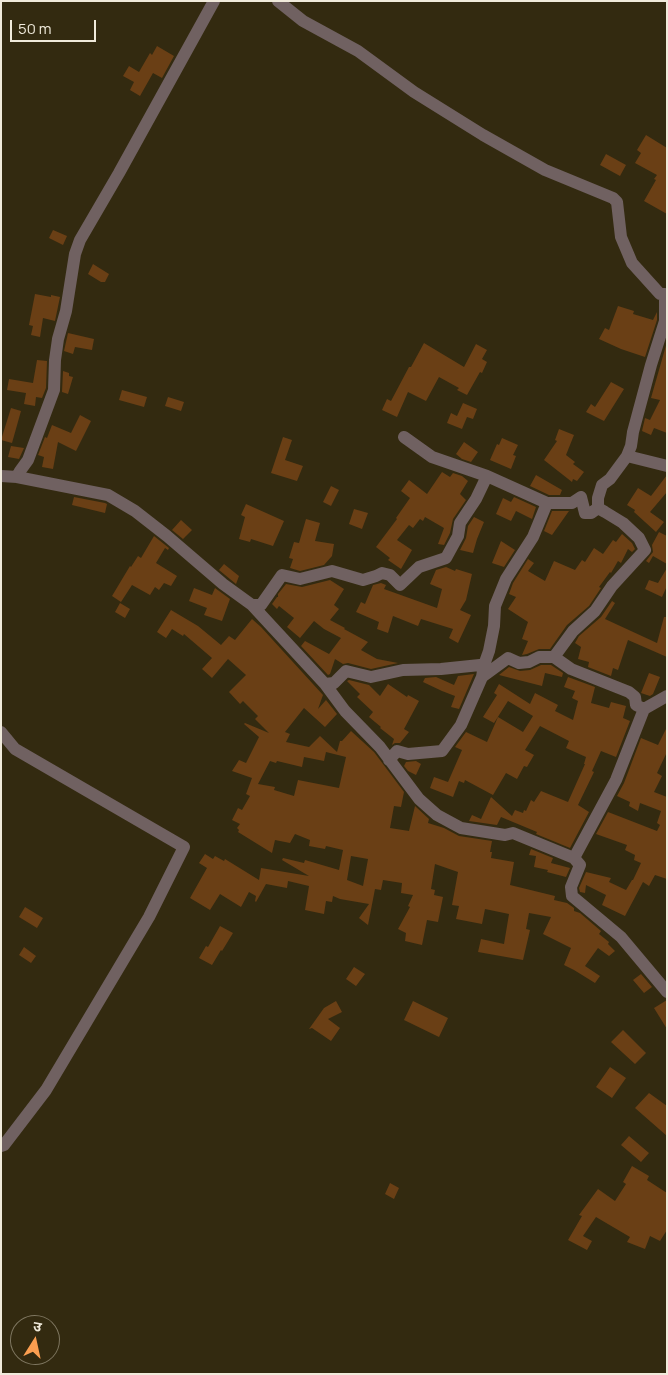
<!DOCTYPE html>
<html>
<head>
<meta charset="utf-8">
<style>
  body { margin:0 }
  #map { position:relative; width:668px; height:1375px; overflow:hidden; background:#332a10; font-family:Manrope,"Noto Sans Devanagari",sans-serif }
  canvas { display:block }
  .frame { position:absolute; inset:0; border:2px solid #f0eadb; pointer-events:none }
  .north { position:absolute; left:10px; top:1315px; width:50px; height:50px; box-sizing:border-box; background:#332a10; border:1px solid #7f7761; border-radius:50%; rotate:10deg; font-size:14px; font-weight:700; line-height:20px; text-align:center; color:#f0eadb }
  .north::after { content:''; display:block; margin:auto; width:18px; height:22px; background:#fb9e50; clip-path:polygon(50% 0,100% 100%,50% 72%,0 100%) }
  .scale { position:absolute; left:10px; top:20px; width:86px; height:22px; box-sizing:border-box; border:2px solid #f0eadb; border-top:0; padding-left:6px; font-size:15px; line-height:18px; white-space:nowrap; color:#f0eadb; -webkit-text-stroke:4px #332a10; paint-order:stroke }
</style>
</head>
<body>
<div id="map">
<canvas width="668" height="1375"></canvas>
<div class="frame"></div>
<div class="north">उ</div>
<div class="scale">50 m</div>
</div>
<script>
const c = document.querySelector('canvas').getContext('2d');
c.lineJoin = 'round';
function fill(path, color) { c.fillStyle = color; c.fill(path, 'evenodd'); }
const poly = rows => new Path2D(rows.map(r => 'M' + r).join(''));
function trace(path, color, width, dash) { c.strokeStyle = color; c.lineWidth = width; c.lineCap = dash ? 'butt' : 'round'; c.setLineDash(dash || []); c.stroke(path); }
const building = poly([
  [157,46,174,56,162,78,153,73,140,96,130,90,134,82,123,76,129,66,139,72,150,53,152,55],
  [646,135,667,148,667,214,644,201,656,180,654,179,657,175,635,163,641,153,637,150],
  [606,154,626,165,620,176,600,165],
  [53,230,67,236,63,245,49,238],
  [93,264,109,274,105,282,101,282,88,274],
  [35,294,51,297,51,295,60,297,55,321,43,318,40,337,31,335,33,326,29,325],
  [618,306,634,311,633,314,653,320,657,312,657,320,645,357,621,349,599,339,605,328,609,330],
  [68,333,94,339,92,350,75,347,73,354,64,351],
  [667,342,667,433,654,428,651,435,642,431,645,418,650,420,660,400,651,398],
  [424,343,464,367,476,344,487,350,482,359,487,362,482,373,480,372,467,395,457,390,459,388,439,377,426,401,408,392,397,417,382,410,387,399,391,401,409,367,411,367],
  [37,360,47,361,46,388,42,398,36,397,35,406,24,404,26,393,7,390,9,379,33,383],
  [63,371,69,373,69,376,73,377,68,394,62,392],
  [611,382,624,389,604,421,586,412,591,404,595,407],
  [122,390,147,397,144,407,119,400],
  [168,397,184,402,181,411,165,406],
  [463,403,477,409,473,419,467,417,462,429,447,423,451,413,457,416],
  [11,408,21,411,12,443,1,440],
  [80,415,91,421,76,451,58,442,53,469,42,467,44,457,38,455,45,437,47,438,52,425,71,433],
  [559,429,574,435,566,455,575,462,573,464,584,472,577,481,573,479,572,482,544,460,557,441,555,440],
  [283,437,292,440,285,460,303,466,297,481,271,473],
  [502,438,518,445,513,455,516,456,511,469,490,460,497,444,499,445],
  [464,442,478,452,471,462,462,459,456,454],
  [11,446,24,448,19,459,8,457],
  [442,472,450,477,453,473,462,476,468,481,460,494,466,500,453,519,450,533,444,545,438,544,444,528,425,517,423,521,420,519,413,528,409,525,397,540,412,550,401,569,388,560,390,558,376,547,397,519,396,518,410,498,401,491,409,480,427,494],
  [536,475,562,490,560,495,549,495,530,486],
  [667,475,667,492,650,512,664,522,656,532,634,512,635,510,627,505,638,488,651,496],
  [331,486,339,490,331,506,323,502],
  [74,497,105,503,107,504,105,513,72,505],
  [514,497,536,507,532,519,516,511,511,521,496,514,503,498,511,502],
  [246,504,284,521,273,546,251,539,250,542,239,539,245,517,241,515],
  [354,509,368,513,362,529,349,524],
  [552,511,569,511,552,535,544,531],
  [474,517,484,522,477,539,473,553,460,550,466,538,468,526],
  [306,519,320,523,315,541,334,544,332,556,324,565,300,571,290,568,293,559,289,558,294,542,299,543],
  [181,520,192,530,183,539,172,530],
  [659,532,667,536,667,564,653,556,649,563,646,561,653,552,652,545],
  [622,534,632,543,635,549,632,552,628,549,621,563,618,561,611,573,610,572,599,587,601,588,589,606,567,625,550,649,539,649,527,654,522,655,528,641,522,639,528,622,508,609,516,597,509,594,513,583,528,559,534,563,528,571,545,581,554,561,575,570,582,560,585,562,594,548,603,554,613,540,616,542],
  [154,536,169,548,168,550,165,548,156,563,177,576,171,586,164,583,159,590,155,587,150,595,132,585,121,602,112,596,130,566,131,567,138,556,141,558],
  [501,541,515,550,504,567,492,563],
  [224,564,239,576,236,584,219,570],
  [446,567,455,571,456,569,472,574,466,600,460,610,471,615,458,643,449,638,453,629,421,619,418,626,393,616,388,633,377,629,379,622,356,612,361,602,365,604,373,585,381,583,386,585,384,589,437,608,442,589,430,584,436,570],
  [667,568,667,586,662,597,645,589,649,580,658,583],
  [330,580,344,589,334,605,339,609,330,620,345,628,344,629,368,642,361,650,377,659,398,663,371,669,348,663,343,664,335,659,330,674,328,675,301,646,305,641,329,654,341,638,324,629,314,621,300,638,287,627,294,618,279,606,277,609,272,604,277,597,278,597,278,594,286,584,302,587],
  [194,588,212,595,215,588,230,599,222,621,204,615,207,608,189,601],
  [612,601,615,603,605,619,657,643,664,617,667,617,667,657,628,640,618,670,613,668,611,676,588,667,589,662,578,659,581,647,575,643,579,636,601,617],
  [120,603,130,609,125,618,115,612],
  [171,610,198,626,221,645,229,636,235,640,252,619,261,627,323,695,318,709,326,700,337,714,325,727,304,708,285,732,290,734,286,742,309,747,320,736,337,752,340,741,342,741,351,731,374,752,404,792,401,807,394,806,390,828,409,831,415,806,429,819,428,823,444,828,459,836,492,841,490,852,492,852,491,858,514,862,510,885,555,896,554,900,567,903,574,908,574,911,580,913,601,931,599,934,609,942,608,944,615,951,609,956,598,948,585,966,600,976,595,983,574,970,564,965,571,948,543,934,551,917,529,913,526,929,530,930,523,960,478,952,481,939,504,944,509,914,485,909,482,924,456,919,459,906,452,905,458,872,435,864,431,889,435,890,434,895,443,897,438,922,427,920,422,945,405,941,406,933,398,929,410,907,408,906,413,895,401,893,402,883,383,880,381,890,375,889,368,925,359,918,369,904,340,899,333,896,332,902,326,901,324,914,305,910,309,886,288,881,287,888,266,884,256,902,255,901,256,896,249,892,241,907,220,894,210,910,190,898,207,868,199,863,205,854,213,859,215,856,224,861,225,859,259,880,261,868,309,876,282,860,283,858,304,863,305,860,339,870,343,850,326,846,325,849,309,846,310,840,295,834,290,843,275,840,272,853,238,832,239,830,237,828,240,824,232,820,238,808,242,810,250,796,246,794,252,778,232,771,239,760,246,763,259,737,244,724,245,723,269,733,255,719,258,716,243,701,240,704,229,692,246,675,228,659,212,678,202,669,212,658,184,634,183,636,172,629,166,638,157,632],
  [326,752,346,757,339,788,298,780,294,796,274,790,275,787,258,784,270,761,276,763,277,761,302,767,304,757,324,761],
  [351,856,368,859,363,886,347,880],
  [541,665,551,665,563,673,562,677,545,673,542,686,499,675,509,667,520,671,530,670],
  [649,673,660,677,653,694,650,696,641,693],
  [474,674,459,709,451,707,455,696,442,691,423,682,425,678,436,677,454,685,458,676],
  [568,677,595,687,591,703,609,708,611,702,626,706,623,718,630,721,616,757,601,751,592,771,594,772,578,805,589,812,570,848,536,834,537,832,501,817,497,825,469,821,472,815,481,819,491,797,512,816,515,810,523,813,524,810,526,811,531,800,534,802,541,791,568,802,585,764,584,764,586,757,566,748,569,741,540,726,525,750,534,755,527,767,524,766,517,779,506,773,493,795,465,780,464,783,459,781,453,797,430,788,434,777,448,782,462,750,455,747,466,732,487,742,498,717,523,732,533,716,508,701,494,723,483,717,497,695,494,693,499,684,530,704,535,693,558,705,555,711,573,720,578,701,572,698,575,691,564,687],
  [349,680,369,685,380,696,388,684,407,697,408,695,419,701,404,729,409,732,400,743,395,743,392,745,394,739,380,728,381,727,369,717,373,712,357,697,360,694,347,681],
  [667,727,667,752,657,773,662,776,654,792,667,797,667,879,655,875,649,886,643,882,625,916,602,905,606,895,586,885,585,893,580,892,579,888,586,872,611,878,609,882,626,890,632,880,633,880,641,863,634,860,635,855,625,850,627,845,596,834,608,812,657,831,660,825,657,823,661,811,640,803,638,811,629,806,630,802,617,796,624,783,641,738,658,745],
  [416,761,421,764,416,775,408,771,404,766,406,762],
  [531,849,553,858,551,863,570,868,566,877,547,872,548,870,534,867,536,856,529,855],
  [25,907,43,918,37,928,19,917],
  [220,926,233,933,222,951,221,950,212,965,199,958,206,946,208,947],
  [24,947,36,956,31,963,19,955],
  [354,967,365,974,356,986,346,979],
  [641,974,652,987,644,993,633,980],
  [667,1000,667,1029,654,1008],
  [336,1001,342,1012,328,1019,340,1028,331,1041,312,1028,309,1029,324,1008],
  [413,1001,448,1018,439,1037,404,1020],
  [623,1030,646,1053,635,1064,611,1042],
  [610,1067,626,1078,612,1098,596,1087],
  [649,1093,667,1106,667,1136,635,1108],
  [629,1136,649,1153,641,1162,621,1145],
  [632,1166,649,1176,647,1180,667,1193,667,1230,660,1241,650,1236,645,1249,627,1242,630,1237,596,1217,583,1236,592,1241,587,1250,568,1240,582,1216,579,1215,598,1189,615,1201,626,1184,623,1182],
  [390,1183,399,1188,394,1199,385,1194]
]);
const minor = poly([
  [278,1,303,21,358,51,414,92,483,135,545,170,613,198,617,202,621,237,632,263,660,294,665,294],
  [404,437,432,457,487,476,547,503,572,503,581,497,585,513,591,513,598,508,605,512,623,523,639,538,645,550,612,586,595,611,573,631,554,657],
  [627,456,667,466],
  [1,476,17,477,108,495,135,511,167,536,223,584,252,605,325,684,345,711,380,747,419,799,437,815,461,828,505,835,513,833,574,858,616,780,644,709,667,696],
  [17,477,20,471,28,460,54,390,55,360,58,339,66,311,75,254,80,240,119,173,214,1],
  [598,508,598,498,602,485,610,479,627,456,631,446,633,432,651,365,665,321,665,294,667,295],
  [252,605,261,605,282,575,300,579,332,571,363,580,376,576,382,573,390,575,400,585,419,567,446,558,458,536,460,523,476,499,487,476],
  [484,665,489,651,494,626,495,606,506,579,533,537,547,503],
  [325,684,334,683,346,671,371,677,403,670,441,669,480,665,484,665,482,677,508,658,519,663,529,662,539,657,554,657,571,669,629,692,635,697,636,705,644,709],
  [1,732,15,749,184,847,149,917,46,1090,4,1145,1,1146],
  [389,760,397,751,408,754,442,751,461,725,482,677],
  [574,858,580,865,571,887,572,896,621,937,667,992]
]);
fill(building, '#6a3f15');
trace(minor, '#706161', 12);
</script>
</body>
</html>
